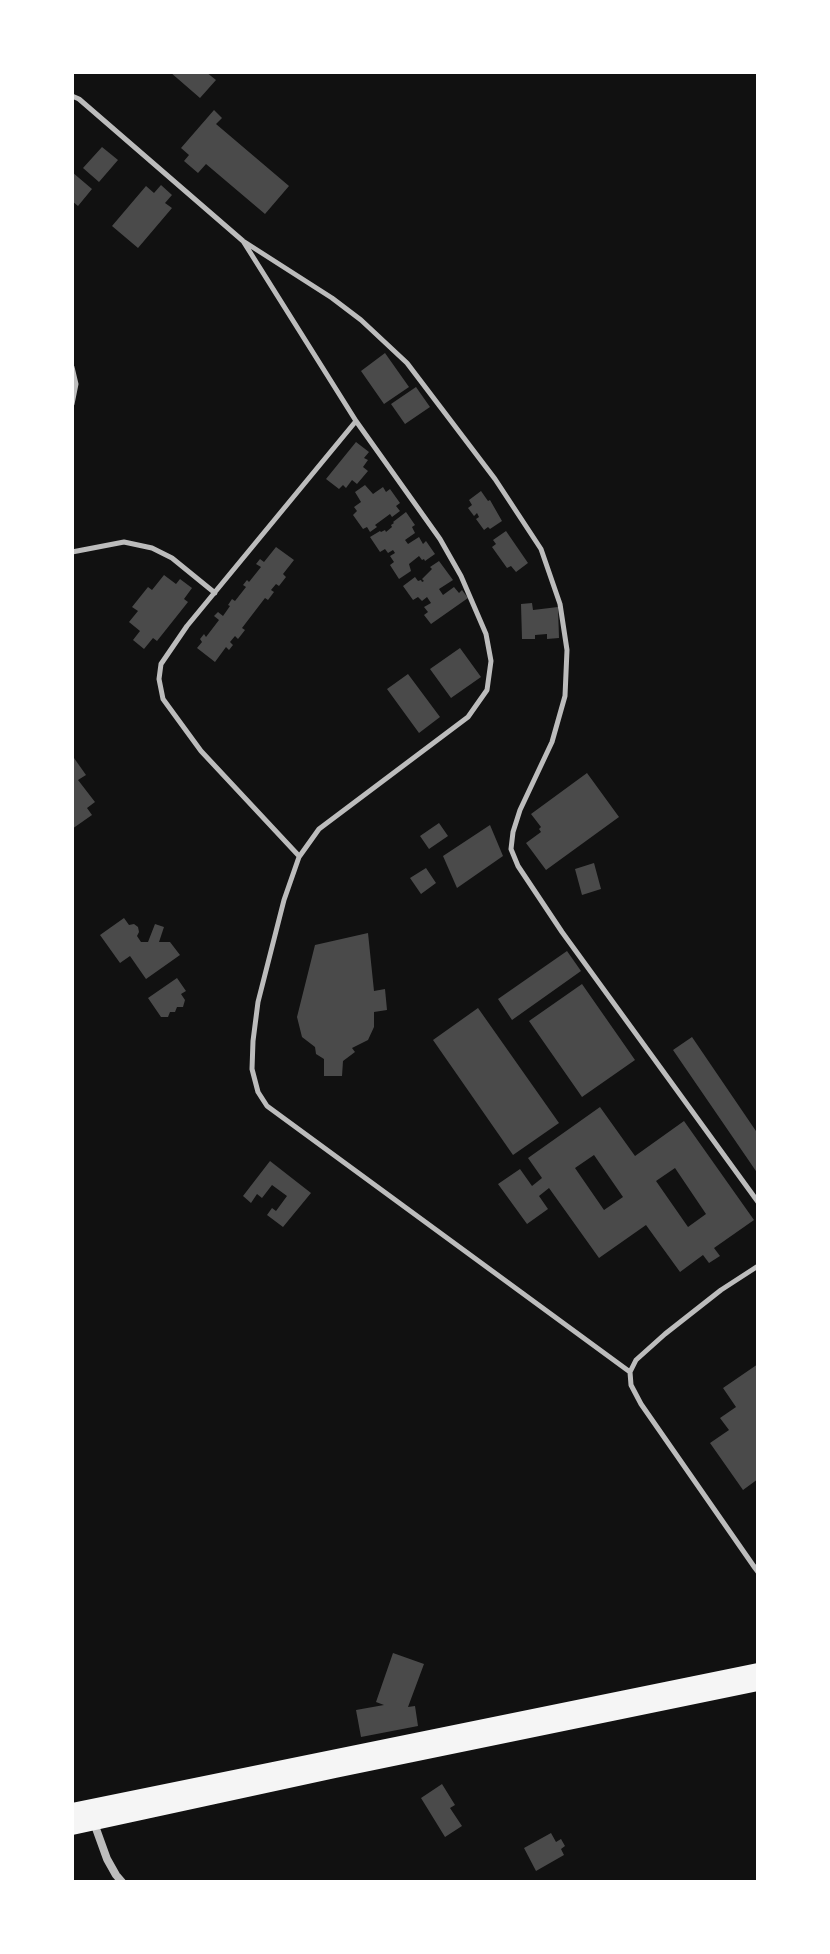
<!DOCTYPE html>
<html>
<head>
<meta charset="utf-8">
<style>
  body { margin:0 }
  #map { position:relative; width:830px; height:1954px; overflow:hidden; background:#111; font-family:Roboto,sans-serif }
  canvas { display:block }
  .frame { position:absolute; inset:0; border:74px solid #fff; pointer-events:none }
</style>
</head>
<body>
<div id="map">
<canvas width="830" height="1954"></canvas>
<div class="frame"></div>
</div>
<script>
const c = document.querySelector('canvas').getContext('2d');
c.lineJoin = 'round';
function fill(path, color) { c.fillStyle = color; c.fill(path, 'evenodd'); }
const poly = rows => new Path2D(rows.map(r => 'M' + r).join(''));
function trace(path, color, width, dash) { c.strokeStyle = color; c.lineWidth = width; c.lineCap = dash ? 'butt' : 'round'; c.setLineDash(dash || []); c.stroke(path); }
const building = poly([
  [170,72,206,72,216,80,200,98],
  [214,110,222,118,216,124,289,186,265,214,206,164,198,173,184,161,189,155,181,148],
  [102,147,118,160,99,182,83,168],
  [72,172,92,189,78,206,72,201],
  [161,185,172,195,165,203,172,208,138,248,112,226,146,186,154,193],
  [385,353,409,387,384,404,361,371],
  [416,387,430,407,405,424,391,404],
  [356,442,369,452,364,458,368,460,363,467,368,471,357,484,352,480,346,488,343,485,339,489,326,479],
  [365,485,373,494,383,487,386,492,390,489,400,503,396,506,400,511,392,517,390,514,375,525,377,527,370,532,367,527,363,529,353,515,357,511,354,507,361,502,355,492],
  [481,491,488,501,490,500,502,521,490,529,488,527,484,530,476,519,479,517,477,513,474,516,468,508,472,505,469,500],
  [406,512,415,525,412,527,415,533,405,540,408,544,419,537,423,544,426,541,435,554,425,561,424,559,422,560,419,556,409,564,411,571,399,579,390,565,394,562,390,556,395,553,393,550,388,553,385,549,380,552,370,537,380,531,381,532,385,530,386,532,392,527,391,525,394,523,393,522],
  [506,531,528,563,516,572,511,566,507,568,492,547,496,544,493,540],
  [276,547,294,560,283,574,286,577,279,586,276,584,271,590,274,592,268,600,265,598,242,628,245,630,238,639,235,636,230,642,233,645,229,650,226,647,215,662,197,648,202,642,200,639,204,634,206,637,219,620,214,616,218,612,223,616,230,606,228,605,232,599,235,601,246,587,243,585,247,580,249,582,261,567,256,564,260,559,264,562],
  [439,561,453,580,439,589,443,595,454,587,459,593,462,590,468,598,431,624,424,615,428,612,424,607,431,603,427,597,422,601,418,597,413,600,403,586,415,577,418,581,421,580,422,582,424,581,422,579,432,569,430,567],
  [164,575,176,584,180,579,192,588,184,599,188,602,157,641,153,638,144,649,133,640,140,631,129,622,138,611,132,607,148,587,152,590],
  [532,603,533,610,558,607,559,638,547,639,547,634,535,635,535,639,522,639,521,604],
  [460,648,481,677,451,698,430,669],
  [408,674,440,717,419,733,387,689],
  [74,758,86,775,78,780,95,802,87,808,92,815,72,829,72,760],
  [587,773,619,817,546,870,526,843,541,832,539,829,541,827,531,814],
  [439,823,448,836,429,849,420,836],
  [490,825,503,856,457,888,443,856],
  [594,863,601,889,582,895,575,869],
  [426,868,436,883,421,894,410,878],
  [124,918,129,925,134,924,138,927,139,932,137,936,141,942,148,942,155,924,164,927,159,942,170,942,180,955,146,979,130,956,120,963,100,935],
  [368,933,374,991,385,989,387,1010,374,1012,374,1027,368,1040,352,1048,355,1052,343,1061,342,1076,324,1076,324,1059,316,1054,315,1047,302,1037,297,1017,315,945],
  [567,951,581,971,512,1020,498,999],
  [177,978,186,991,181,994,185,1000,183,1007,177,1007,175,1012,170,1012,168,1017,161,1017,148,998],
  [582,984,635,1060,582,1097,529,1021],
  [478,1008,559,1123,513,1155,433,1040],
  [692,1037,758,1134,758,1174,673,1050],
  [600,1107,635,1156,684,1121,754,1220,714,1248,720,1256,709,1263,703,1255,680,1272,646,1225,599,1258,549,1188,539,1196,548,1209,527,1224,498,1184,520,1169,532,1186,542,1178,528,1158],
  [594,1155,623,1197,604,1210,575,1168],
  [675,1168,706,1214,688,1227,656,1181],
  [270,1161,311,1193,283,1227,267,1215,272,1208,276,1211,287,1196,272,1185,262,1198,257,1194,251,1203,243,1196],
  [758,1364,758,1479,743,1490,710,1443,729,1430,720,1418,736,1407,723,1388],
  [393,1653,424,1664,408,1707,415,1706,418,1726,361,1737,356,1710,384,1705,376,1702],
  [442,1784,455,1805,450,1808,462,1826,445,1837,421,1798],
  [551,1833,556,1842,561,1839,565,1846,561,1849,564,1855,536,1871,524,1848]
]);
const service = poly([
  [72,96,79,99,243,241,332,298,361,320,407,363,495,479,541,549,560,604,567,650,565,696,552,742,520,810,513,832,511,849,518,866,562,932,758,1202],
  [243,241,356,421,440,539,461,576,486,634,491,661,487,690,468,717,319,829,299,857,284,900,258,1002,253,1041,252,1069,258,1092,267,1106,630,1372],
  [72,367,76,384,72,404],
  [72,552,124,542,152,548,172,558,215,593],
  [299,856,201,751,163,699,159,679,161,664,187,626,356,421],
  [758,1566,755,1568,758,1572],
  [755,1568,641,1404,631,1385,630,1372,636,1360,665,1334,721,1290,758,1266]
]);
const minor = poly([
  [94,1823,107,1859,116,1875,122,1882]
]);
const primary = poly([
  [72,1811,758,1671],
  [72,1827,335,1770,758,1683]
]);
fill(building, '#4a4a4a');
trace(service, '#bcbcbc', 5);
trace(minor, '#bcbcbc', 8);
trace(primary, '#f5f5f5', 16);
</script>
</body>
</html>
